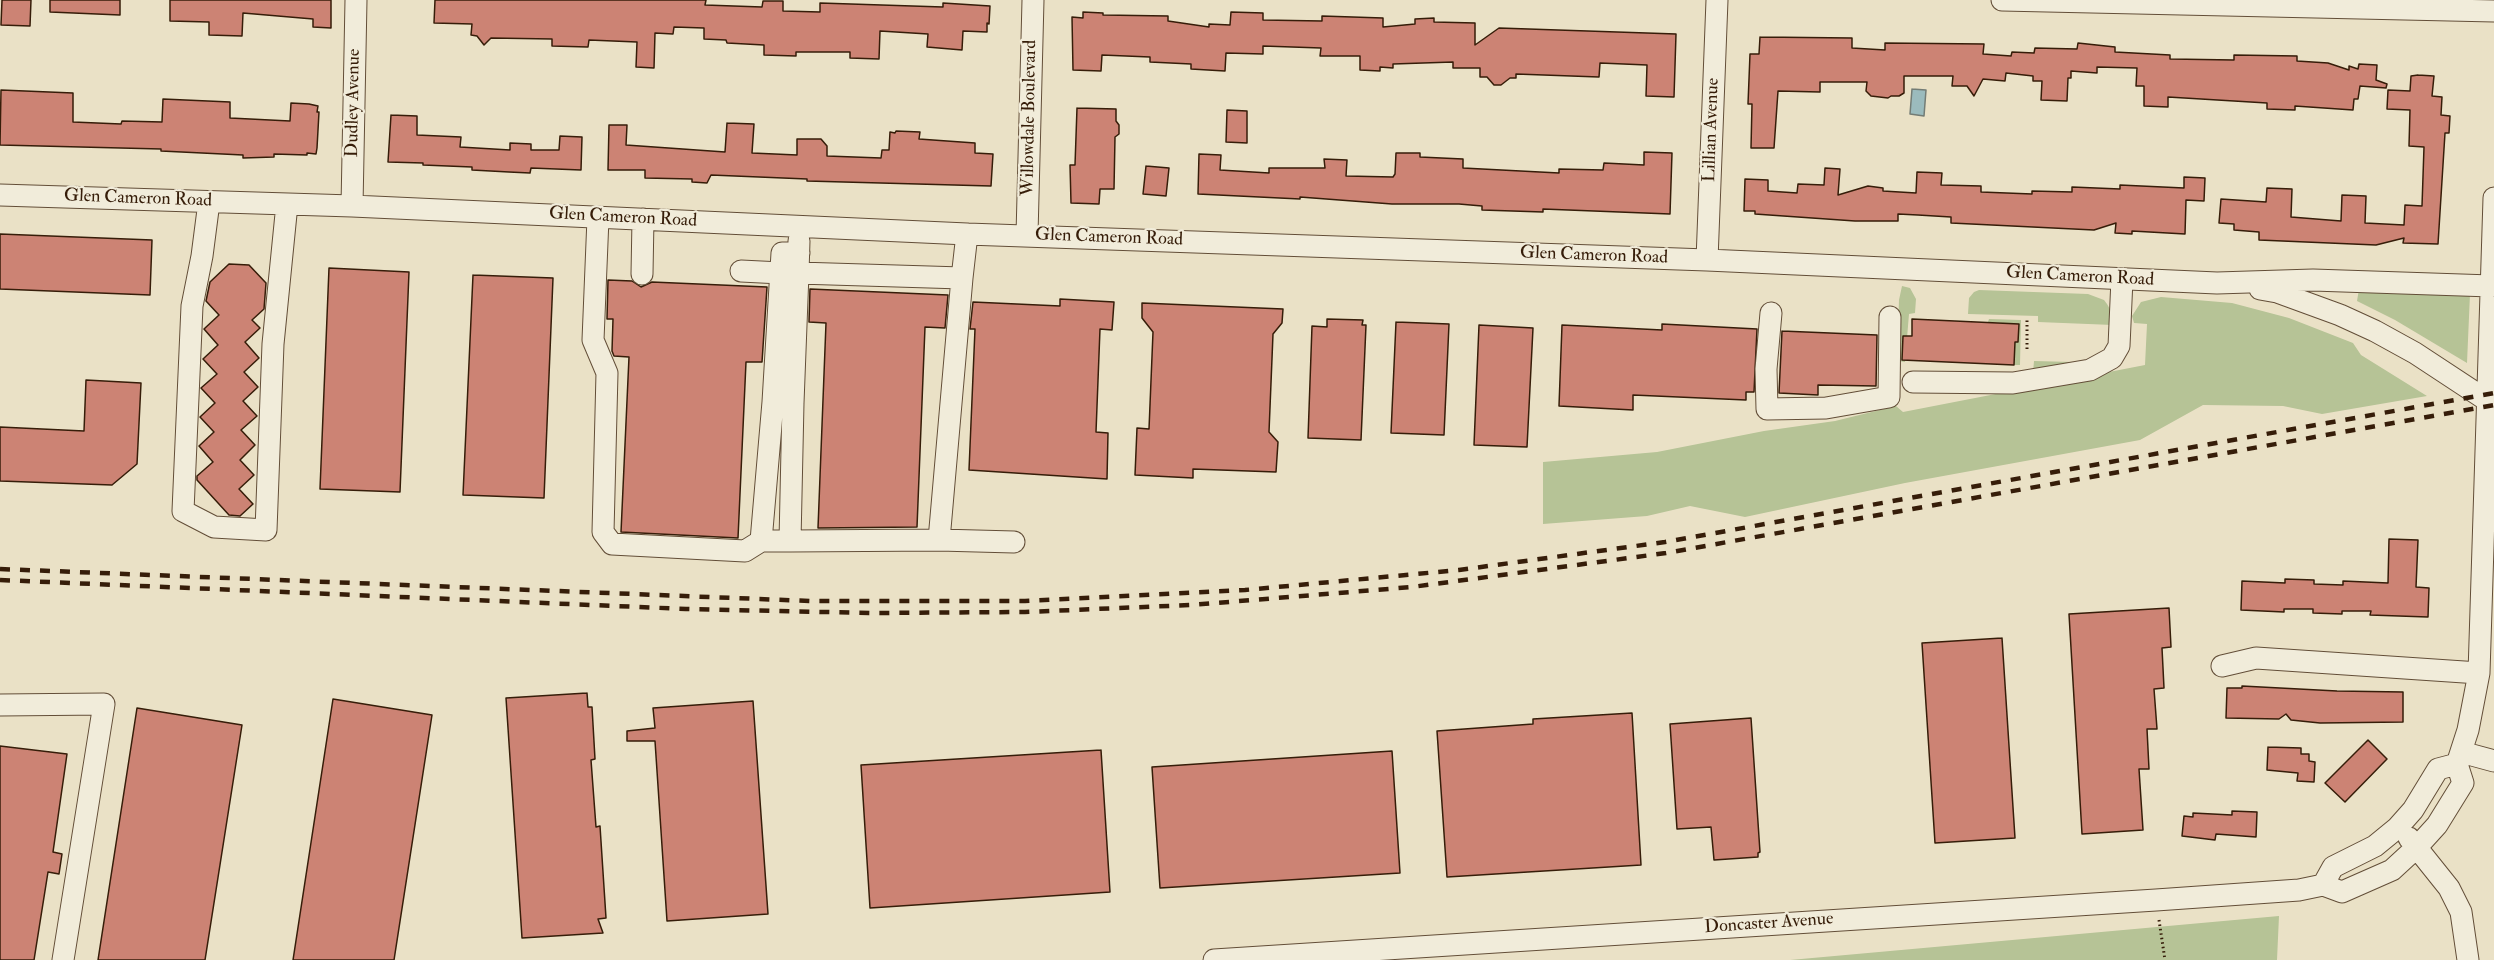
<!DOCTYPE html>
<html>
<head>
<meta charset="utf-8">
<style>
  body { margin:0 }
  canvas { display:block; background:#eae1c6 }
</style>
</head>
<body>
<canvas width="2494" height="960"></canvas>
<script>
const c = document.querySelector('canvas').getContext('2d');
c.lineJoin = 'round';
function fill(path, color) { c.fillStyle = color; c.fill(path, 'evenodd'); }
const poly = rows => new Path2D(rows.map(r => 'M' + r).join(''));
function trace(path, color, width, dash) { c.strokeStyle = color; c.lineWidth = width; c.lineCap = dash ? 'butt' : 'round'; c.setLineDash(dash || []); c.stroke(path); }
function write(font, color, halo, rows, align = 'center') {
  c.font = font + ' "IM FELL Double Pica",serif'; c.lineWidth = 4.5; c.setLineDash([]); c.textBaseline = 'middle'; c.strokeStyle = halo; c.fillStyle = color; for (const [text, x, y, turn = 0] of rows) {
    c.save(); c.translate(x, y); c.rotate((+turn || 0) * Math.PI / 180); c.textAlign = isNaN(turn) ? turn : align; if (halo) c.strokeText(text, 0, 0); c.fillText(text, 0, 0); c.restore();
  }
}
const green = poly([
  [1902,286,1910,288,1916,299,1915,313,1909,314,1905,362,1897,361,1899,300],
  [2359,289,2470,294,2467,363,2395,320,2357,301],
  [1979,290,2088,294,2104,300,2107,304,2111,311,2113,325,2038,322,2038,316,1968,314,1969,298,1974,292],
  [2161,297,2232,303,2289,318,2353,343,2361,355,2427,396,2322,414,2283,406,2203,405,2140,440,1905,483,1745,517,1690,506,1647,516,1543,524,1543,462,1657,452,1764,431,1835,421,1896,406,1903,412,2145,365,2147,324,2134,323,2132,316,2141,302],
  [1989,319,2021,320,2020,365,2014,365,2015,342,2018,341,2019,324,1988,322],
  [2034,361,2073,362,2033,372],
  [2279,916,2277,960,1790,960]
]);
const water = poly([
  [1912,89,1926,90,1924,116,1910,114,1912,89]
]);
const building = poly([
  [2,0,31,0,30,26,1,25,2,0],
  [50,0,120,0,120,15,50,12,50,0],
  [170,0,331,0,331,28,313,27,313,19,243,13,242,36,209,35,209,22,170,21,170,0],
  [435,0,706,0,705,5,762,7,763,1,783,1,783,11,820,12,820,3,943,7,943,3,990,6,989,24,987,23,987,32,963,31,962,50,927,47,928,34,880,31,879,59,850,58,850,52,796,52,796,56,764,55,764,45,727,43,726,40,704,39,704,28,674,27,673,34,655,33,654,68,636,67,637,42,589,40,588,47,552,46,552,39,491,38,484,45,477,36,471,35,472,24,434,23,435,0],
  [1083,12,1103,13,1103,15,1168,16,1168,21,1209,27,1209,24,1230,25,1231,12,1263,13,1263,20,1322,21,1322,16,1383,18,1383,27,1415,24,1415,19,1434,18,1434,22,1475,23,1475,45,1499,28,1676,34,1674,97,1646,96,1647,65,1600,63,1599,77,1516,74,1516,78,1510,78,1501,85,1494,85,1487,77,1480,77,1480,68,1453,68,1453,62,1393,64,1393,68,1380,67,1380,71,1360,70,1360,56,1320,56,1321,48,1263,46,1263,54,1226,53,1225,71,1191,69,1191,64,1150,62,1150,57,1102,55,1101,71,1073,70,1072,17,1083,18,1083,12],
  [1760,37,1852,38,1852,48,1885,50,1885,43,1984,44,1983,54,2011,56,2012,52,2034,53,2035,48,2077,49,2078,43,2115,47,2115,52,2170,55,2170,59,2234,60,2234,55,2297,56,2297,61,2328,63,2349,70,2349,66,2358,69,2359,64,2377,65,2376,80,2387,84,2386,88,2360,86,2358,99,2354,99,2353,110,2295,106,2295,110,2267,109,2267,103,2168,97,2168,107,2144,106,2144,86,2136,86,2137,68,2097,67,2097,73,2071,71,2071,78,2068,78,2067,101,2041,100,2042,81,2033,81,2033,76,2006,73,2005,81,1983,79,1974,96,1967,86,1952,86,1953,76,1904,76,1904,93,1899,96,1891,96,1888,98,1871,96,1866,91,1867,82,1820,82,1820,92,1778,91,1774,148,1751,148,1752,104,1748,104,1750,54,1759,54,1760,37],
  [2418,75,2434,76,2432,96,2442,97,2441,115,2450,116,2449,133,2445,133,2438,244,2403,243,2404,238,2376,245,2259,240,2259,232,2234,230,2234,224,2219,223,2221,199,2266,202,2267,188,2292,189,2291,217,2341,221,2342,195,2366,196,2365,223,2404,225,2405,205,2422,206,2424,147,2409,146,2410,110,2387,109,2388,90,2410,91,2411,76,2418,75],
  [1,90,73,93,73,122,121,124,122,121,162,122,163,99,230,102,230,118,290,121,291,103,309,104,318,106,317,112,319,112,317,148,316,154,307,153,307,155,274,154,274,157,243,158,243,155,161,151,161,149,0,145,1,90],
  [1077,108,1116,109,1116,121,1119,125,1119,134,1115,137,1114,189,1100,189,1099,204,1071,203,1070,165,1075,165,1077,108],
  [1227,110,1247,111,1247,143,1226,142,1227,110],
  [391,115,417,116,417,135,461,137,460,147,510,150,510,143,531,144,531,150,559,150,560,136,582,137,581,170,531,168,530,173,509,172,472,170,472,167,423,165,423,163,388,162,391,115],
  [727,123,754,124,752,153,797,155,797,139,821,139,827,146,827,156,881,158,882,150,889,150,890,132,895,133,896,131,920,132,919,139,975,143,975,153,993,154,991,186,807,181,807,179,711,175,707,183,692,182,692,179,645,178,645,170,608,170,609,125,627,125,626,145,725,152,727,123],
  [1644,152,1672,153,1670,214,1543,209,1543,212,1482,210,1482,206,1459,204,1392,204,1300,197,1300,199,1198,194,1199,154,1221,155,1220,170,1269,173,1269,168,1325,168,1324,159,1347,160,1346,176,1393,177,1395,174,1396,153,1420,153,1420,157,1463,159,1463,168,1559,173,1559,169,1603,170,1604,163,1644,165,1644,152],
  [1146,166,1169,168,1166,196,1143,194,1146,166],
  [1825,168,1840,169,1838,195,1868,186,1883,188,1883,191,1916,193,1917,172,1942,173,1941,185,1981,186,1981,192,2032,194,2032,191,2072,192,2072,187,2120,189,2120,185,2184,188,2184,177,2205,178,2204,201,2186,200,2185,234,2132,231,2132,234,2115,233,2116,223,2094,230,1951,223,1951,217,1918,215,1898,214,1898,221,1855,221,1755,214,1755,211,1744,211,1745,179,1768,180,1768,191,1797,193,1798,184,1824,185,1825,168],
  [0,234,152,240,150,295,0,289,0,234],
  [229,264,249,265,266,283,264,309,252,320,260,328,245,342,259,358,244,372,258,387,243,401,257,416,241,430,255,445,240,460,254,475,239,489,253,504,240,516,229,515,197,480,197,476,213,462,199,446,214,432,200,417,215,403,201,388,217,374,203,359,218,345,204,329,219,315,206,301,210,282,229,264],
  [329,268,409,272,400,492,320,489,329,268],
  [473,275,553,278,544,498,463,495,473,275],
  [608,280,632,281,641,287,652,282,767,287,762,362,746,362,738,538,621,532,629,357,614,356,612,351,613,319,607,319,608,280],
  [810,289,948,295,945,328,925,327,917,527,818,528,826,323,809,322,810,289],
  [1060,299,1114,302,1112,330,1100,329,1096,432,1108,433,1107,479,969,470,975,329,970,329,973,302,1060,306,1060,299],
  [1142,303,1283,309,1282,323,1273,334,1269,432,1278,442,1276,472,1193,469,1193,478,1135,475,1137,428,1149,429,1153,332,1142,318,1142,303],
  [1327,319,1363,320,1362,325,1366,325,1361,440,1308,438,1312,326,1327,327,1327,319],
  [1912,319,2019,324,2018,342,2015,342,2014,365,1902,360,1903,336,1912,336,1912,319],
  [1396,322,1449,324,1444,435,1391,433,1396,322],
  [1662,324,1757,329,1754,392,1746,392,1746,400,1633,395,1633,410,1559,406,1562,325,1662,330,1662,324],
  [1479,325,1533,328,1527,447,1474,445,1479,325],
  [1782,331,1877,335,1876,386,1818,385,1818,395,1779,393,1782,331],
  [86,380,141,383,137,464,112,485,0,481,0,427,84,431,86,380],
  [2389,539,2418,540,2416,587,2429,588,2428,617,2370,615,2371,611,2342,611,2342,614,2313,613,2313,609,2284,609,2284,612,2241,610,2242,581,2285,583,2285,579,2314,580,2314,584,2343,585,2343,581,2388,583,2389,539],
  [2169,608,2171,647,2162,648,2164,688,2154,689,2157,729,2147,729,2149,769,2139,769,2143,830,2082,834,2069,614,2169,608],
  [2002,638,2015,838,1935,843,1922,643,2002,638],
  [2242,686,2337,691,2403,692,2403,722,2320,723,2291,720,2286,714,2279,719,2226,718,2227,688,2242,688,2242,686],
  [587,693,588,707,592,707,595,759,591,760,593,787,596,827,600,826,606,918,598,919,603,933,522,938,506,698,587,693],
  [333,699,432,715,394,960,293,960,333,699],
  [753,701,768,914,667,921,655,741,627,741,627,731,655,728,653,708,753,701],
  [137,708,242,725,205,960,98,960,137,708],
  [1632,713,1641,865,1447,877,1437,731,1533,724,1533,719,1632,713],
  [1751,718,1760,852,1758,853,1758,857,1714,860,1711,827,1677,829,1670,724,1751,718],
  [2368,740,2387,759,2345,802,2325,783,2368,740],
  [0,746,67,754,53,852,62,854,59,874,48,872,34,960,0,960,0,746],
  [2268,747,2301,748,2301,754,2309,754,2309,761,2315,762,2314,782,2297,781,2298,773,2267,770,2268,747],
  [1101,750,1110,892,870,908,861,765,1101,750],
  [1392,751,1400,873,1160,888,1152,767,1392,751],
  [2232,811,2257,812,2256,837,2216,834,2215,840,2182,836,2184,816,2193,817,2193,813,2232,815,2232,811]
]);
const path = poly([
  [2027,349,2027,318],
  [2159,920,2165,960]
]);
const minor = poly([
  [2002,0,2494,11],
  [0,195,352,206,967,234,1707,260,2217,283,2313,280,2491,286],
  [209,202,202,256,192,306,183,511,214,527,266,530,273,344,287,204],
  [352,206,356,0],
  [598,218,593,340,607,373,603,532,612,544,745,551,761,541],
  [1027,235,1033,0],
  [799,241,798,273,962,278,967,234],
  [1707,260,1717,0],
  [741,271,781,273],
  [642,274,643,219],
  [2260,289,2277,292,2340,315,2375,331,2415,353,2494,405],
  [1771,313,1766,369,1767,409,1826,408,1889,397,1890,317],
  [1913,382,2013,383,2090,370,2112,358,2119,346,2122,279],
  [773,402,793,403,790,541,761,541,773,402,782,253,799,253],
  [793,403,798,273],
  [939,540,1014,542],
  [790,541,939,540,962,278],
  [2222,666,2256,658,2479,673],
  [0,705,104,704,63,960],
  [2461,752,2494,761],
  [2409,838,2449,888,2461,912,2468,960],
  [2323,885,2333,867,2375,846,2397,828,2413,810,2438,769,2457,764],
  [1214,960,2156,900,2299,890,2323,885,2342,892,2392,870,2417,847,2437,825,2463,783,2457,764,2468,730,2479,673,2494,198]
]);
const rail = poly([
  [0,569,810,601,1025,601,1245,590,1459,570,1665,542,2494,393],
  [0,580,686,609,870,613,1025,612,1191,605,1412,587,1666,553,2494,405]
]);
const streetNames = [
  ["Dudley Avenue",354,103,-89],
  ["Willowdale Boulevard",1030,118,-89],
  ["Lillian Avenue",1712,130,-88],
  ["Glen Cameron Road",138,199,2],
  ["Glen Cameron Road",623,218,3],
  ["Glen Cameron Road",1109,238,2],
  ["Glen Cameron Road",1594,256,2],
  ["Glen Cameron Road",2080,277,3],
  ["Doncaster Avenue",1769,924,-4]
];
fill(green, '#b6c396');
fill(water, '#9bbbbd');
trace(water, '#737c75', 1.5);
fill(building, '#cc8374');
trace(building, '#361d09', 1.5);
trace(minor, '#634e38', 23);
trace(path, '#361d09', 3, [1.5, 3]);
trace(minor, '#f1ecda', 21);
trace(rail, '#361d09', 4.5, [10, 10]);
write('18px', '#361d09', '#f1ecda', streetNames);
</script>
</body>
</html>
